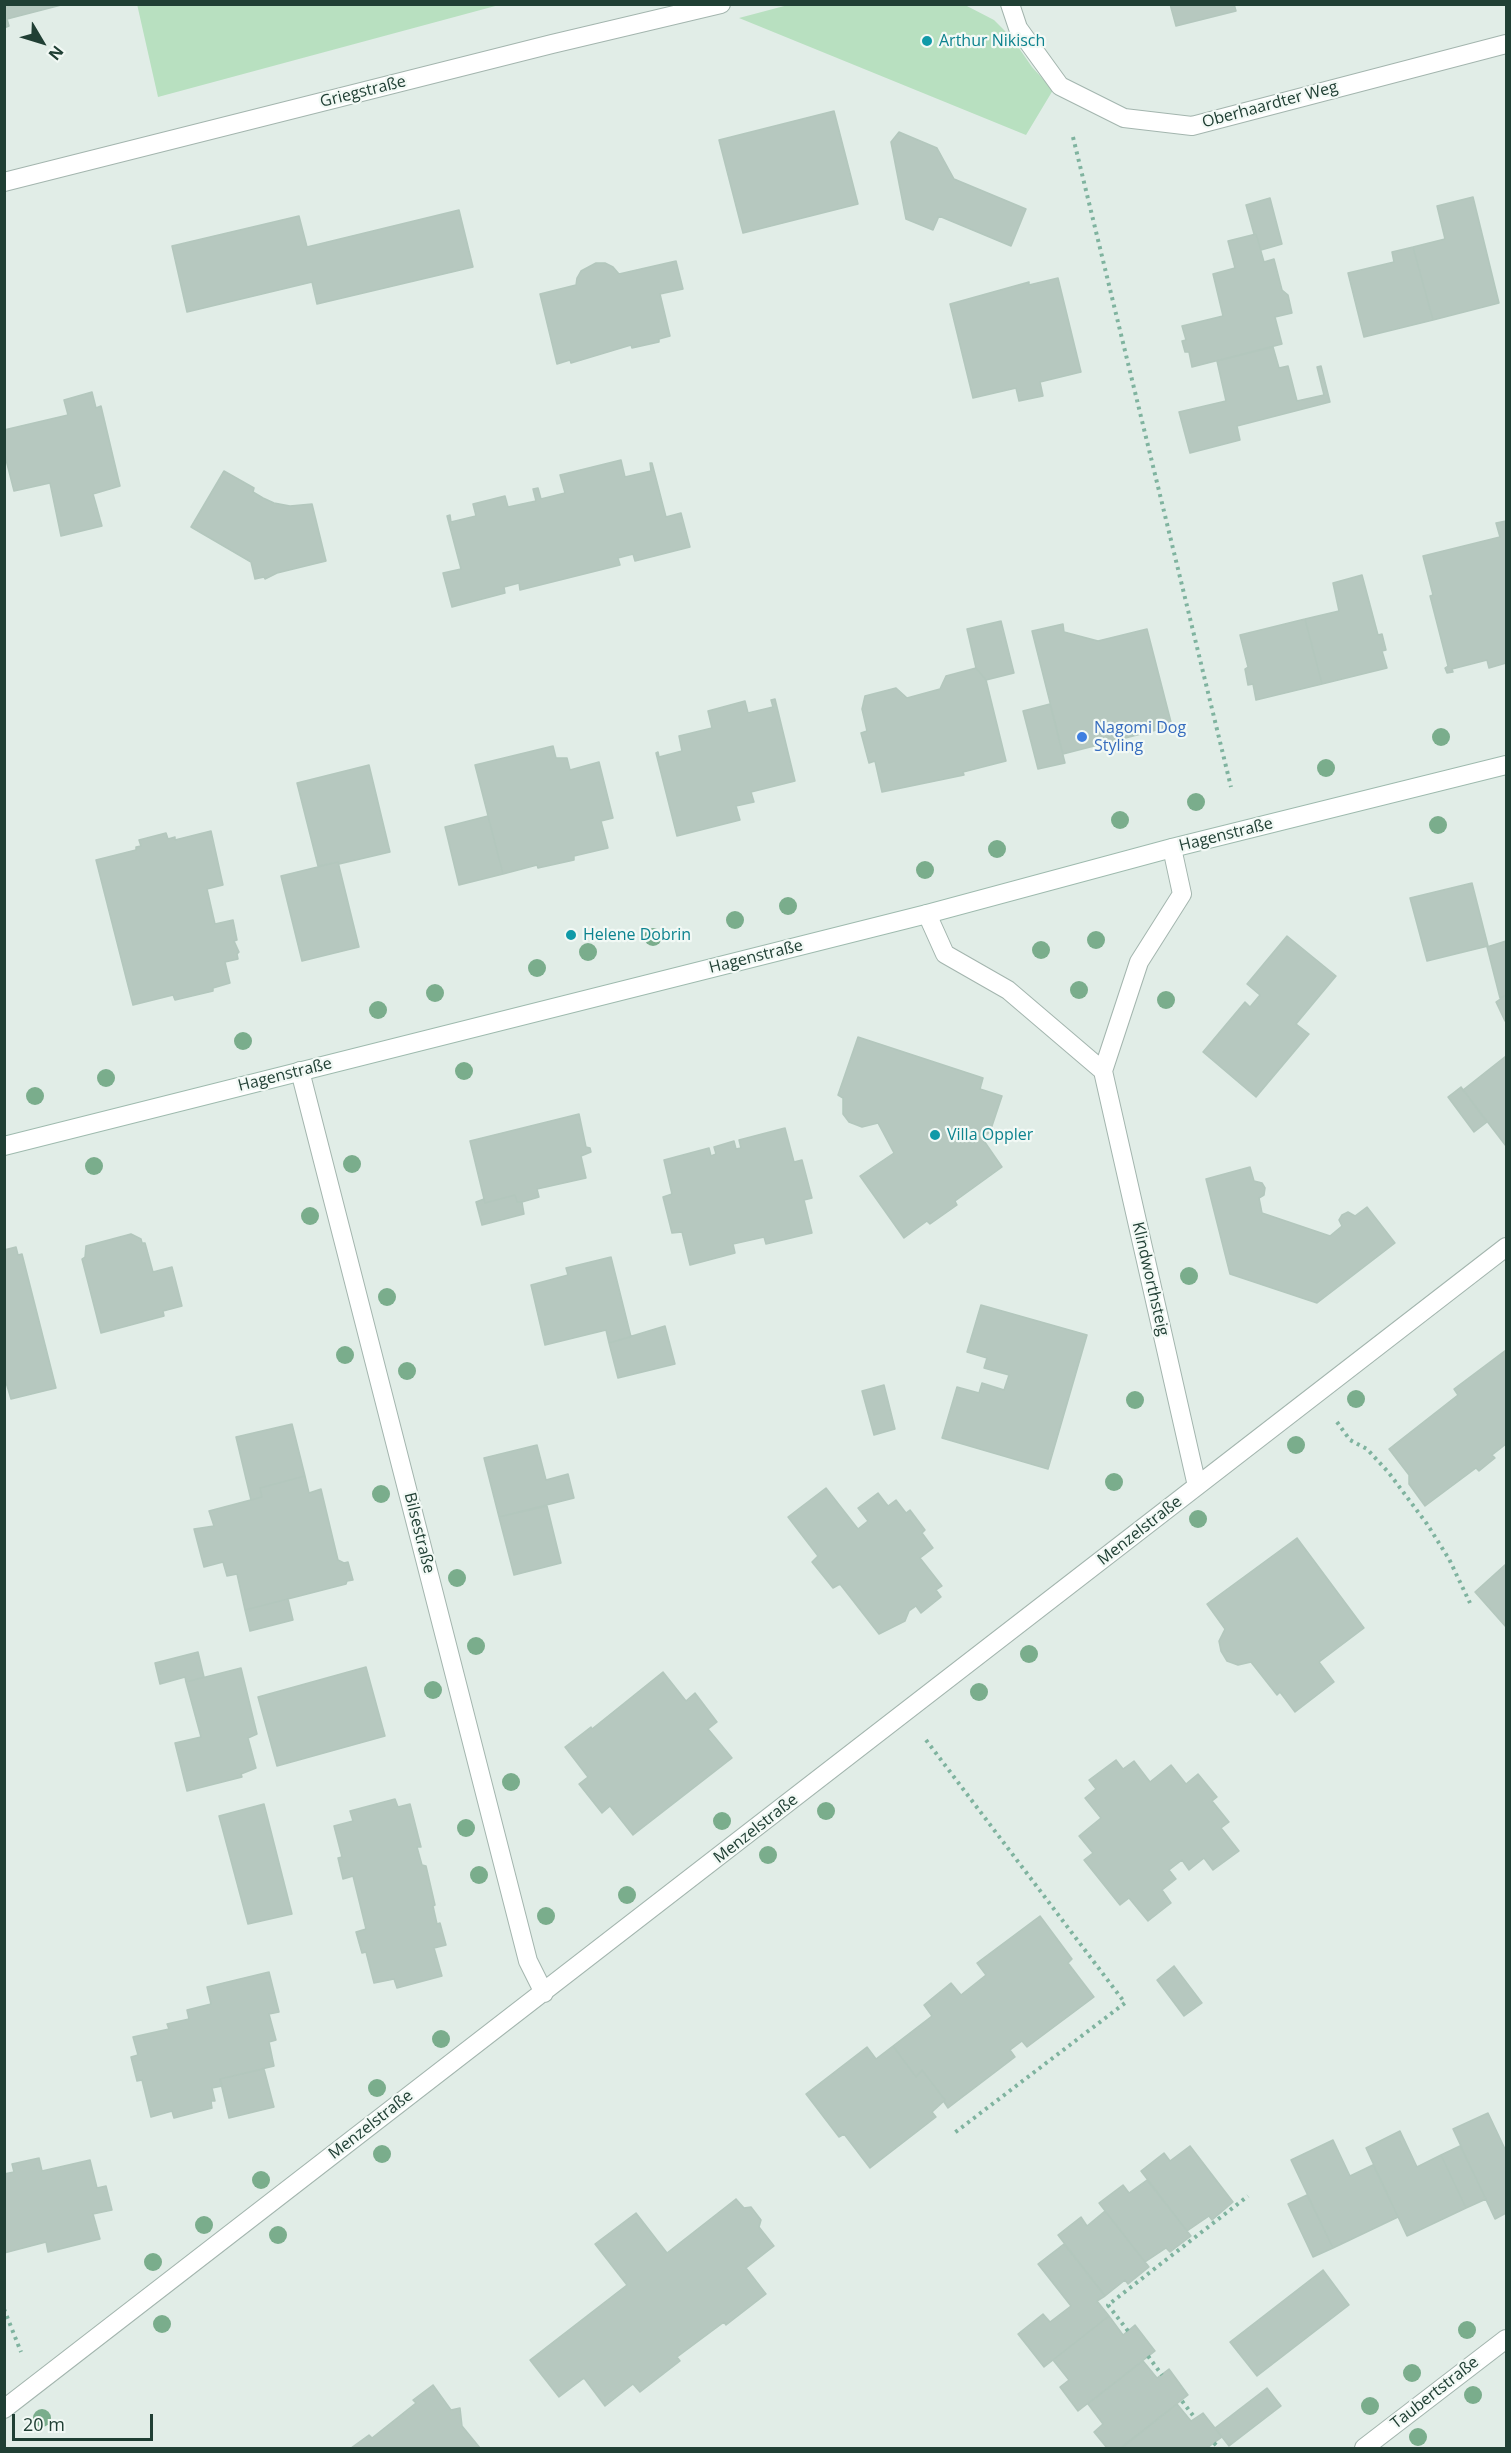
<!DOCTYPE html>
<html>
<head>
<meta charset="utf-8">
<style>
  body { margin:0 }
  #map { position:relative; width:1511px; height:2453px; overflow:hidden; background:#e1ede7; font-family:"Open Sans",sans-serif }
  canvas { display:block }
  .frame { position:absolute; inset:0; border:6px solid #203f34; pointer-events:none }
  .north { position:absolute; left:12px; top:12px; width:60px; height:60px; -webkit-text-stroke:4px #f2f9f5; paint-order:stroke; rotate:128deg; font-size:16px; font-weight:700; line-height:24px; text-align:center; color:#203f34 }
  .north::after { content:''; display:block; margin:auto; width:21px; height:27px; background:#203f34; clip-path:polygon(50% 0,100% 100%,50% 72%,0 100%) }
  .scale { position:absolute; left:12px; top:2414px; width:141px; height:27px; box-sizing:border-box; border:3px solid #203f34; border-top:0; padding-left:8px; font-size:18px; line-height:21px; white-space:nowrap; color:#203f34; -webkit-text-stroke:4px #f2f9f5; paint-order:stroke }
</style>
</head>
<body>
<div id="map">
<canvas width="1511" height="2453"></canvas>
<div class="frame"></div>
<div class="north">N</div>
<div class="scale">20 m</div>
</div>
<script>
const c = document.querySelector('canvas').getContext('2d');
c.lineJoin = 'round';
function fill(path, color) { c.fillStyle = color; c.fill(path, 'evenodd'); }
const poly = rows => new Path2D(rows.map(r => 'M' + r).join(''));
function trace(path, color, width, dash) { c.strokeStyle = color; c.lineWidth = width; c.lineCap = dash ? 'butt' : 'round'; c.setLineDash(dash || []); c.stroke(path); }
function write(font, color, halo, rows, align = 'center') {
  c.font = font + ' "Open Sans",sans-serif'; c.lineWidth = 4.5; c.setLineDash([]); c.textBaseline = 'middle'; c.strokeStyle = halo; c.fillStyle = color; for (const [text, x, y, turn = 0] of rows) {
    c.save(); c.translate(x, y); c.rotate((+turn || 0) * Math.PI / 180); c.textAlign = isNaN(turn) ? turn : align; if (halo) c.strokeText(text, 0, 0); c.fillText(text, 0, 0); c.restore();
  }
}
const green = poly([
  [137,4,499,4,499,5,158,97],
  [788,5,965,5,994,20,1012,38,1032,67,1053,90,1026,135,739,18]
]);
const building = poly([
  [4,4,65,4,7,19,9,26,4,28,4,4],
  [1170,4,1234,4,1236,11,1176,26,1170,4],
  [834,111,858,204,743,233,719,140,834,111],
  [899,132,937,148,954,179,1026,209,1011,246,939,216,933,230,906,219,891,142,899,132],
  [1473,197,1499,303,1433,320,1413,247,1445,239,1437,206,1473,197],
  [1270,198,1282,244,1261,250,1256,234,1254,234,1246,205,1270,198],
  [459,210,473,267,317,304,312,282,187,312,172,246,299,216,307,247,459,210],
  [1256,234,1264,262,1274,259,1282,290,1288,295,1292,313,1275,317,1282,344,1192,367,1189,352,1185,352,1182,341,1186,340,1182,326,1223,316,1213,274,1235,268,1228,241,1256,234],
  [1413,247,1433,320,1364,337,1348,273,1394,262,1392,252,1413,247],
  [676,261,683,289,660,294,670,336,659,339,659,342,632,348,631,345,571,363,570,360,557,364,540,294,576,285,577,278,581,271,596,263,605,263,613,267,619,274,676,261],
  [1058,278,1081,372,1040,382,1043,396,1019,401,1016,388,973,398,950,304,1029,282,1029,285,1058,278],
  [1273,347,1279,368,1288,366,1297,401,1324,395,1317,367,1321,366,1330,402,1237,426,1240,440,1190,453,1179,412,1226,401,1217,361,1273,347],
  [92,392,96,408,101,406,120,486,93,494,102,526,61,536,50,483,14,491,4,452,4,430,68,415,64,400,92,392],
  [621,460,625,477,651,471,650,463,652,463,666,517,681,513,690,547,635,561,633,554,618,558,620,565,520,590,519,583,504,587,505,593,452,607,443,573,461,569,447,516,450,515,451,522,476,516,473,504,505,496,508,507,536,501,533,489,538,488,541,499,565,493,560,475,621,460],
  [224,471,254,488,253,492,263,498,274,503,290,506,312,504,326,561,277,573,265,579,264,577,255,579,251,562,191,527,224,471],
  [1506,521,1506,663,1489,668,1487,660,1452,669,1453,672,1447,673,1445,668,1448,666,1430,596,1433,595,1423,556,1500,537,1496,523,1506,521],
  [1362,575,1378,635,1382,634,1386,650,1382,651,1387,668,1322,684,1305,619,1339,611,1333,583,1362,575],
  [1305,619,1322,684,1256,700,1253,684,1248,685,1245,669,1248,667,1240,635,1305,619],
  [1001,621,1014,673,986,680,976,668,967,629,1001,621],
  [1063,624,1064,632,1098,641,1147,629,1172,726,1063,754,1032,631,1063,624],
  [976,668,986,680,1006,761,963,772,964,775,882,792,875,761,869,763,861,733,867,731,862,709,865,696,896,688,907,698,940,689,946,676,976,668],
  [775,699,795,781,751,792,754,802,736,806,740,820,677,836,656,753,658,752,659,757,682,751,679,736,712,728,708,711,745,701,748,713,773,707,771,700,775,699],
  [1050,704,1065,763,1038,769,1023,711,1050,704],
  [553,746,556,758,567,758,570,770,599,762,613,818,601,821,608,848,574,856,574,860,538,868,537,865,503,874,475,765,553,746],
  [369,765,390,852,339,864,338,862,318,866,297,783,369,765],
  [488,816,503,874,459,885,445,827,488,816],
  [211,831,223,885,207,889,215,924,233,920,237,940,234,941,239,952,237,954,238,959,225,962,230,983,213,988,213,991,175,1000,173,995,133,1005,96,860,136,850,136,847,141,846,139,840,166,833,168,839,175,837,175,840,211,831],
  [338,862,359,947,302,961,281,876,338,862],
  [1472,883,1488,946,1427,961,1410,898,1472,883],
  [1287,936,1336,976,1296,1024,1309,1034,1256,1097,1203,1052,1245,1002,1250,1007,1260,995,1247,984,1287,936],
  [1506,941,1506,995,1500,998,1487,947,1506,941],
  [1506,995,1506,1020,1505,1021,1496,1002,1506,995],
  [858,1037,983,1078,980,1089,1002,1096,990,1132,982,1138,1002,1167,955,1201,957,1205,930,1224,927,1221,904,1238,860,1176,894,1153,878,1123,862,1127,849,1122,843,1114,843,1098,838,1095,858,1037],
  [1506,1056,1506,1146,1463,1090,1506,1056],
  [1461,1087,1487,1122,1474,1132,1448,1097,1461,1087],
  [579,1114,586,1147,590,1148,591,1152,581,1156,586,1178,537,1189,539,1197,522,1202,517,1202,515,1195,485,1203,470,1141,579,1114],
  [785,1128,794,1162,802,1160,812,1198,804,1200,812,1233,766,1244,764,1237,733,1244,735,1253,690,1265,682,1232,672,1233,663,1197,672,1194,664,1160,709,1148,711,1156,716,1154,714,1147,734,1141,736,1149,741,1148,739,1140,785,1128],
  [1250,1167,1254,1181,1262,1183,1265,1188,1264,1195,1259,1198,1262,1213,1330,1236,1342,1226,1339,1220,1342,1215,1348,1212,1355,1216,1367,1207,1395,1243,1317,1303,1230,1274,1206,1179,1250,1167],
  [515,1195,517,1202,522,1202,524,1214,482,1225,476,1202,484,1199,485,1203,515,1195],
  [131,1234,141,1239,142,1243,145,1243,153,1272,172,1267,182,1306,163,1311,164,1316,101,1333,82,1259,85,1257,86,1246,131,1234],
  [16,1247,18,1255,22,1254,56,1388,11,1399,4,1376,4,1250,16,1247],
  [611,1257,631,1337,609,1343,606,1330,545,1345,531,1285,568,1275,566,1268,611,1257],
  [981,1305,1087,1335,1048,1469,942,1438,957,1387,979,1393,982,1383,1004,1390,1009,1375,984,1368,987,1358,967,1352,981,1305],
  [665,1326,675,1364,618,1378,609,1343,665,1326],
  [1506,1350,1506,1444,1492,1455,1495,1458,1479,1471,1476,1468,1425,1506,1409,1484,1409,1475,1389,1449,1458,1395,1454,1389,1506,1350],
  [884,1385,895,1429,874,1435,862,1391,884,1385],
  [292,1424,305,1476,260,1488,262,1497,251,1500,236,1437,292,1424],
  [537,1445,546,1480,568,1474,574,1498,499,1517,484,1458,537,1445],
  [305,1476,309,1493,321,1489,338,1560,344,1563,348,1562,353,1580,347,1581,346,1584,245,1610,237,1574,227,1576,223,1562,204,1567,194,1529,214,1526,209,1511,262,1497,260,1488,305,1476],
  [826,1488,858,1529,868,1521,858,1508,878,1493,888,1506,896,1500,906,1513,910,1510,925,1530,922,1533,933,1548,920,1558,942,1586,936,1590,941,1597,921,1613,916,1606,909,1611,905,1621,879,1634,840,1584,833,1588,812,1562,818,1556,788,1517,826,1488],
  [547,1506,561,1563,514,1575,499,1517,547,1506],
  [1297,1538,1364,1628,1319,1662,1334,1682,1295,1712,1280,1692,1277,1695,1251,1662,1238,1665,1227,1661,1221,1651,1219,1641,1225,1629,1207,1604,1297,1538],
  [1506,1564,1506,1627,1475,1592,1506,1564],
  [288,1599,293,1620,250,1631,245,1610,288,1599],
  [198,1652,204,1677,186,1682,185,1677,160,1684,155,1663,198,1652],
  [366,1667,385,1736,277,1766,258,1697,366,1667],
  [241,1668,257,1734,248,1738,256,1768,241,1774,242,1777,187,1791,175,1743,201,1737,186,1682,241,1668],
  [663,1672,686,1701,695,1693,717,1722,708,1729,732,1758,633,1835,610,1806,602,1813,579,1784,588,1777,565,1747,591,1727,592,1729,663,1672],
  [1116,1760,1123,1769,1134,1761,1150,1782,1171,1765,1186,1784,1198,1774,1217,1797,1212,1801,1229,1822,1221,1828,1239,1851,1213,1870,1204,1858,1189,1870,1182,1860,1169,1870,1176,1879,1162,1890,1171,1903,1148,1921,1129,1898,1120,1905,1084,1860,1093,1853,1079,1836,1101,1818,1085,1798,1096,1789,1089,1780,1116,1760],
  [395,1799,398,1807,410,1804,421,1847,417,1847,422,1865,426,1866,435,1905,433,1906,437,1924,440,1923,446,1945,434,1948,442,1976,397,1988,394,1979,374,1983,366,1952,362,1953,356,1932,366,1929,353,1876,343,1879,338,1858,342,1857,334,1826,353,1821,350,1811,395,1799],
  [264,1804,292,1914,248,1924,219,1816,264,1804],
  [1040,1916,1072,1959,1068,1963,1094,1997,1027,2047,1022,2041,1010,2050,1015,2057,948,2108,944,2102,945,2100,922,2070,916,2077,893,2046,932,2016,924,2005,951,1983,961,1995,986,1975,977,1963,1040,1916],
  [1174,1966,1202,2003,1184,2016,1157,1980,1174,1966],
  [269,1972,279,2012,269,2014,276,2040,269,2042,274,2066,220,2079,222,2086,212,2088,215,2101,211,2101,212,2108,174,2118,172,2111,151,2117,142,2080,137,2081,131,2057,138,2055,133,2037,169,2029,167,2024,189,2019,187,2010,211,2004,207,1987,269,1972],
  [893,2046,916,2077,922,2070,945,2100,932,2112,936,2117,870,2168,844,2134,839,2137,806,2094,867,2047,876,2059,893,2046],
  [264,2069,274,2107,229,2118,220,2079,264,2069],
  [1488,2113,1505,2149,1506,2148,1506,2213,1495,2219,1453,2129,1488,2113],
  [1400,2131,1417,2167,1441,2155,1466,2208,1407,2236,1366,2148,1400,2131],
  [1333,2140,1350,2176,1373,2165,1398,2217,1333,2248,1291,2160,1333,2140],
  [1190,2146,1233,2202,1212,2220,1209,2216,1187,2231,1141,2171,1164,2153,1170,2161,1190,2146],
  [1460,2146,1486,2199,1466,2208,1441,2155,1460,2146],
  [39,2158,42,2171,90,2160,97,2188,106,2186,112,2210,93,2214,100,2239,48,2252,46,2242,4,2253,4,2174,14,2172,12,2164,39,2158],
  [1147,2180,1191,2236,1170,2252,1166,2248,1145,2262,1099,2203,1123,2185,1129,2193,1147,2180],
  [1307,2195,1333,2248,1313,2257,1288,2204,1307,2195],
  [736,2199,744,2208,751,2207,761,2220,759,2227,774,2246,746,2268,766,2294,726,2325,724,2322,677,2357,680,2361,640,2392,633,2384,605,2406,584,2378,559,2397,530,2360,627,2285,595,2244,636,2213,667,2253,736,2199],
  [1105,2211,1149,2267,1128,2284,1125,2280,1105,2296,1058,2235,1081,2217,1087,2226,1105,2211],
  [1064,2244,1105,2296,1097,2301,1109,2316,1044,2367,1018,2334,1043,2314,1050,2322,1071,2306,1038,2264,1064,2244],
  [1323,2270,1349,2305,1257,2376,1230,2342,1323,2270],
  [1109,2316,1123,2335,1135,2325,1155,2351,1078,2411,1060,2387,1069,2380,1053,2360,1109,2316],
  [1143,2361,1157,2378,1169,2369,1188,2395,1120,2448,1107,2448,1094,2432,1103,2424,1088,2404,1143,2361],
  [433,2385,451,2410,460,2408,462,2426,480,2448,351,2448,369,2435,372,2438,416,2403,413,2400,433,2385],
  [1267,2388,1281,2406,1229,2446,1215,2428,1267,2388],
  [1177,2404,1191,2421,1203,2413,1222,2437,1207,2448,1122,2448,1177,2404]
]);
const path = poly([
  [1073,137,1231,787],
  [1337,1422,1350,1440,1367,1449,1389,1473,1427,1524,1449,1559,1470,1603],
  [926,1740,1125,2003,953,2134],
  [4,2309,21,2352],
  [1128,2331,1108,2305,1248,2196],
  [1148,2356,1162,2375],
  [1182,2401,1195,2418],
  [1214,2443,1219,2448]
]);
const street = poly([
  [1010,4,1018,28,1060,86,1124,118,1192,126,1506,44],
  [4,182,552,44,721,4],
  [1172,848,1182,894,1139,962,1103,1071,1197,1486],
  [927,914,945,954,1008,990,1103,1071],
  [300,1071,528,1961,544,1993],
  [4,2409,1506,1247],
  [1364,2448,1506,2339]
]);
const secondary = poly([
  [4,1146,927,914,1172,848,1506,765]
]);
const trees = [
  [1441,737],
  [1326,768],
  [1196,802],
  [1120,820],
  [1438,825],
  [997,849],
  [925,870],
  [788,906],
  [735,920],
  [653,937],
  [1096,940],
  [1041,950],
  [588,952],
  [537,968],
  [1079,990],
  [435,993],
  [1166,1000],
  [378,1010],
  [243,1041],
  [464,1071],
  [106,1078],
  [35,1096],
  [352,1164],
  [94,1166],
  [310,1216],
  [1189,1276],
  [387,1297],
  [345,1355],
  [407,1371],
  [1356,1399],
  [1135,1400],
  [1296,1445],
  [1114,1482],
  [381,1494],
  [1198,1519],
  [457,1578],
  [476,1646],
  [1029,1654],
  [433,1690],
  [979,1692],
  [511,1782],
  [826,1811],
  [722,1821],
  [466,1828],
  [768,1855],
  [479,1875],
  [627,1895],
  [546,1916],
  [441,2039],
  [377,2088],
  [382,2154],
  [261,2180],
  [204,2225],
  [278,2235],
  [153,2262],
  [162,2324],
  [1467,2330],
  [1412,2373],
  [1473,2395],
  [1370,2406],
  [42,2418],
  [1418,2437]
];
const markers = [
  [927,41,6,"#0f9aa8"],
  [1082,737,6,"#3f7fe0"],
  [571,935,6,"#0f9aa8"],
  [935,1135,6,"#0f9aa8"]
];
const cultureNames = [
  ["Arthur Nikisch",939,41],
  ["Helene Dobrin",583,935],
  ["Villa Oppler",947,1135]
];
const streetNames = [
  ["Griegstraße",363,92,-14],
  ["Oberhaardter Weg",1270,105,-15],
  ["Hagenstraße",1226,835,-14],
  ["Hagenstraße",756,957,-14],
  ["Hagenstraße",285,1075,-14],
  ["Klindworthsteig",1150,1279,77],
  ["Menzelstraße",1140,1531,-38],
  ["Bilsestraße",419,1533,76],
  ["Menzelstraße",756,1829,-38],
  ["Menzelstraße",371,2125,-38],
  ["Taubertstraße",1435,2393,-38]
];
const shopNames = [
  ["Nagomi Dog",1094,728],
  ["Styling",1094,746]
];
fill(green, '#b8e0c0');
fill(building, '#b6c8bf');
trace(building, '#b3c7bd', 1.5);
trace(street, '#a3b5ae', 20);
trace(secondary, '#9ebaae', 20);
trace(path, '#7fb39f', 4, [3, 4.5]);
trace(street, '#fff', 18);
trace(secondary, '#fff', 18);
c.fillStyle = '#7aad8c';
for (const [x, y] of trees) { c.beginPath(); c.arc(x, y, 9, 0, 2 * Math.PI); c.fill(); }
for (const [x, y, r, color] of markers) { const dot = new Path2D(); dot.arc(x, y, r, 0, 2 * Math.PI); c.fillStyle = color; c.fill(dot); trace(dot, '#f2f9f5', 2); }
write('16px', '#0d838f', '#f2f9f5', cultureNames, 'left');
write('16px', '#203f34', '#f2f9f5', streetNames);
write('16px', '#366cbe', '#f2f9f5', shopNames, 'left');
</script>
</body>
</html>
